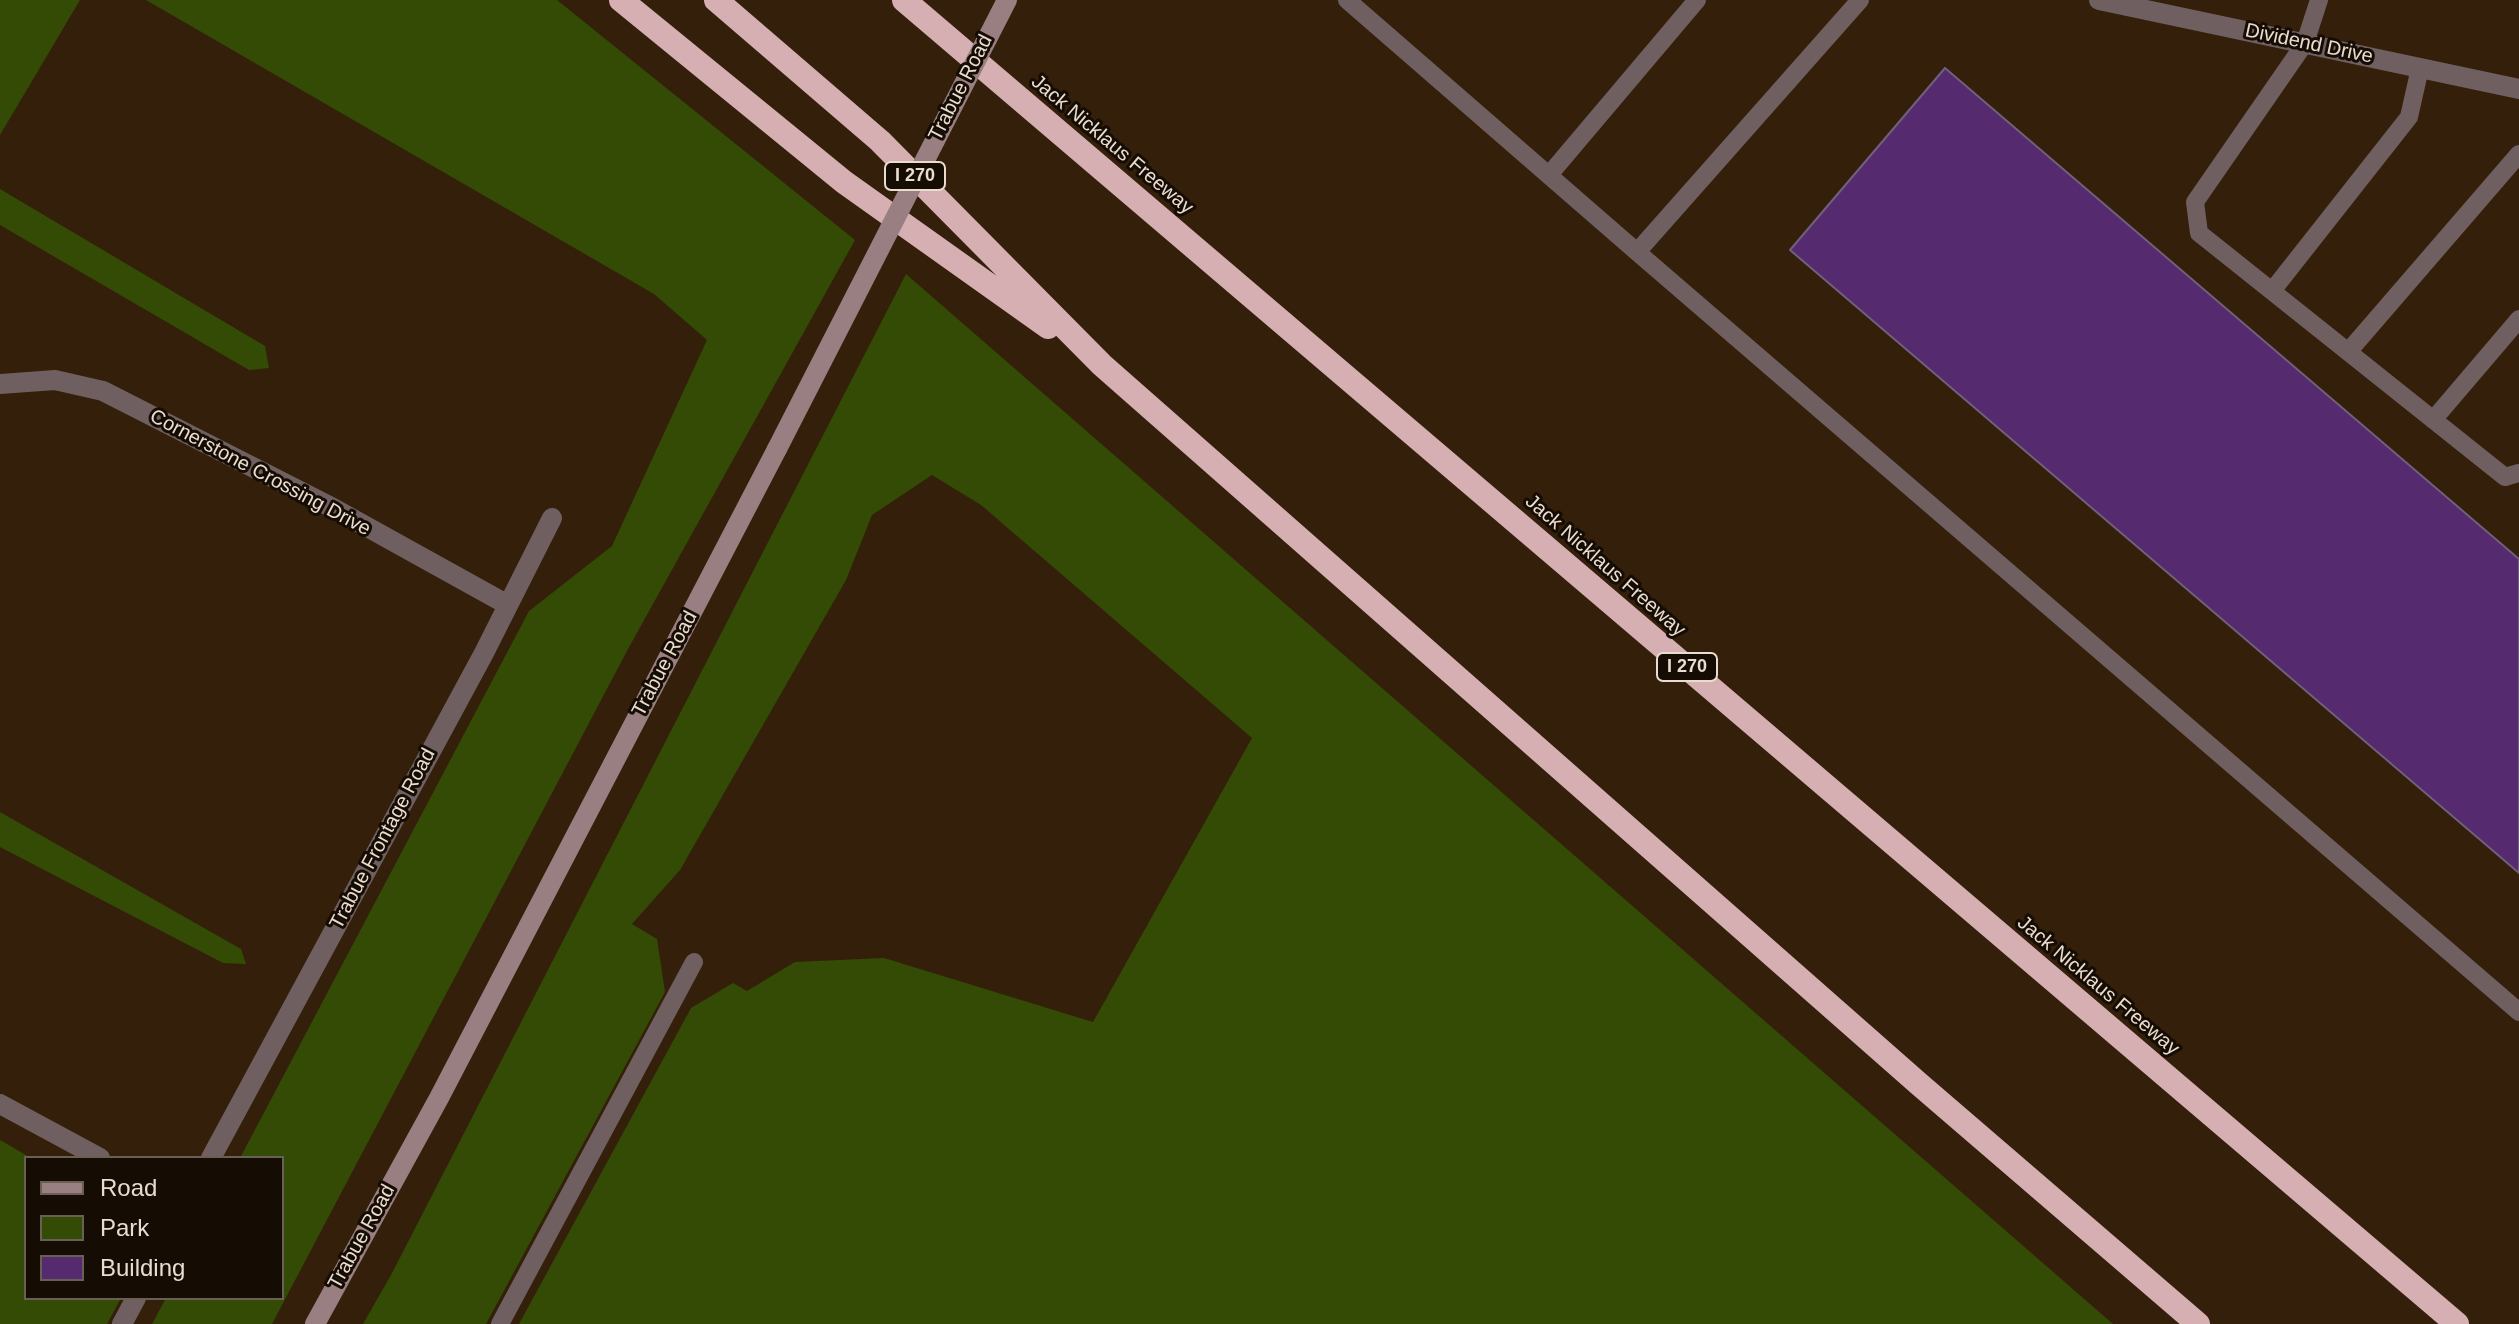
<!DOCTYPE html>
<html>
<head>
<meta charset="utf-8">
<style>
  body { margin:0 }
  #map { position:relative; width:2519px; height:1324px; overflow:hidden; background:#341f0a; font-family:Arial,sans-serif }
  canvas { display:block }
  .legend { position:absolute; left:24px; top:1156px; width:260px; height:144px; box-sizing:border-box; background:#150c04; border:2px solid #6a5f55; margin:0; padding:10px 14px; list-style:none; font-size:24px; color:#eadccf }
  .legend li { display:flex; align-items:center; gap:16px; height:40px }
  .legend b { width:40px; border:2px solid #6a5f55 }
</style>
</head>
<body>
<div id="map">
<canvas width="2519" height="1324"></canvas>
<ul class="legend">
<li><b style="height:10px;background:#997f82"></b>Road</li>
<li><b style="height:22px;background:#334b05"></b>Park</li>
<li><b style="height:22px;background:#552a6e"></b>Building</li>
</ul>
</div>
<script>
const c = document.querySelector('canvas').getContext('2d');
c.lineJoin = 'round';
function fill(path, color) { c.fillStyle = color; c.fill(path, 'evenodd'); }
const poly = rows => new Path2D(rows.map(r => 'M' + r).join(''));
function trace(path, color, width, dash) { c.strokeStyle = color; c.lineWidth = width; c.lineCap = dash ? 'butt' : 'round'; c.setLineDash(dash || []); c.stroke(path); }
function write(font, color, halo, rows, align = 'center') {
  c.font = font + ' Arial,sans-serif'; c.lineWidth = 6; c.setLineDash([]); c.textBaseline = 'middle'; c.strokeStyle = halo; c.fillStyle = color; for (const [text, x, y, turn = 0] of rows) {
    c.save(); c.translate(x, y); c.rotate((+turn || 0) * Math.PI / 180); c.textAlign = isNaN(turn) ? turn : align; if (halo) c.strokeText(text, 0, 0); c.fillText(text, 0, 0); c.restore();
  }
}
const green = poly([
  [0,0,80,0,0,135],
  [146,0,557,0,855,240,628,649,272,1324,152,1324,166,1298,282,1298,282,1158,240,1158,529,611,612,546,707,340,654,294],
  [0,189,265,346,269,368,249,370,0,225],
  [906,274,2113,1324,519,1324,691,1008,733,983,747,991,795,962,884,958,1093,1022,1252,738,981,505,932,475,872,515,846,580,680,870,632,924,657,939,665,992,486,1324,363,1324,391,1275],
  [0,812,241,949,246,964,223,963,0,847],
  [0,1140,31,1158,26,1158,26,1298,121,1298,107,1324,0,1324]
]);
const building = poly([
  [1945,68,2519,559,2519,873,1790,250,1945,68]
]);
const lane = poly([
  [1347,0,1637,252,1860,0],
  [2319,0,2305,43,2195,202,2199,233,2505,477,2519,473],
  [1549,175,1697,0],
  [1637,252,2519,1012],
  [2272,291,2409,117,2420,68],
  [2348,352,2519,154],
  [2433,420,2519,319],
  [500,1324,694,962]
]);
const street = poly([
  [2099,0,2519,89],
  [0,384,55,380,103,391,333,508,508,605],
  [0,1104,100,1158],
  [211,1158,484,653,552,518],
  [122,1324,136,1298]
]);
const secondary = poly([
  [315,1324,439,1098,777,449]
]);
const highway = poly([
  [621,0,844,182,1048,327],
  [716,0,880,141,1102,365,1919,1084,2198,1324],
  [904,0,2457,1324]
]);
const secondaryBridge = poly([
  [777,449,1007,0]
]);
const shields = [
  [915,176,60],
  [1687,667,60]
];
const shieldNames = [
  ["I 270",915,176],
  ["I 270",1687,667]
];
const streetNames = [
  ["Dividend Drive",2309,44,12],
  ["Trabue Road",961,88,-63],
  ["Jack Nicklaus Freeway",1112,145,40],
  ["Cornerstone Crossing Drive",260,473,28],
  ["Jack Nicklaus Freeway",1605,566,41],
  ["Trabue Road",665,664,-62],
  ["Trabue Frontage Road",383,839,-62],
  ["Jack Nicklaus Freeway",2098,986,40],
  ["Trabue Road",362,1237,-61]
];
fill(green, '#334b05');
fill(building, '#552a6e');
trace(building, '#70607b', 2);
trace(lane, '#6f5f60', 18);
trace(street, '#6f5f60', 20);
trace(secondary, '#997f82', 20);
trace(highway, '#d6afb3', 24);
trace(secondaryBridge, '#997f82', 20);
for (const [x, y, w] of shields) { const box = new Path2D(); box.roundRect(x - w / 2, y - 14, w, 28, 6); c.fillStyle = '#150c04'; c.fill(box); trace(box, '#eadccf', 2); }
write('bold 18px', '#eadccf', null, shieldNames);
write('20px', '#eadccf', '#150c04', streetNames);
</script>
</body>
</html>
